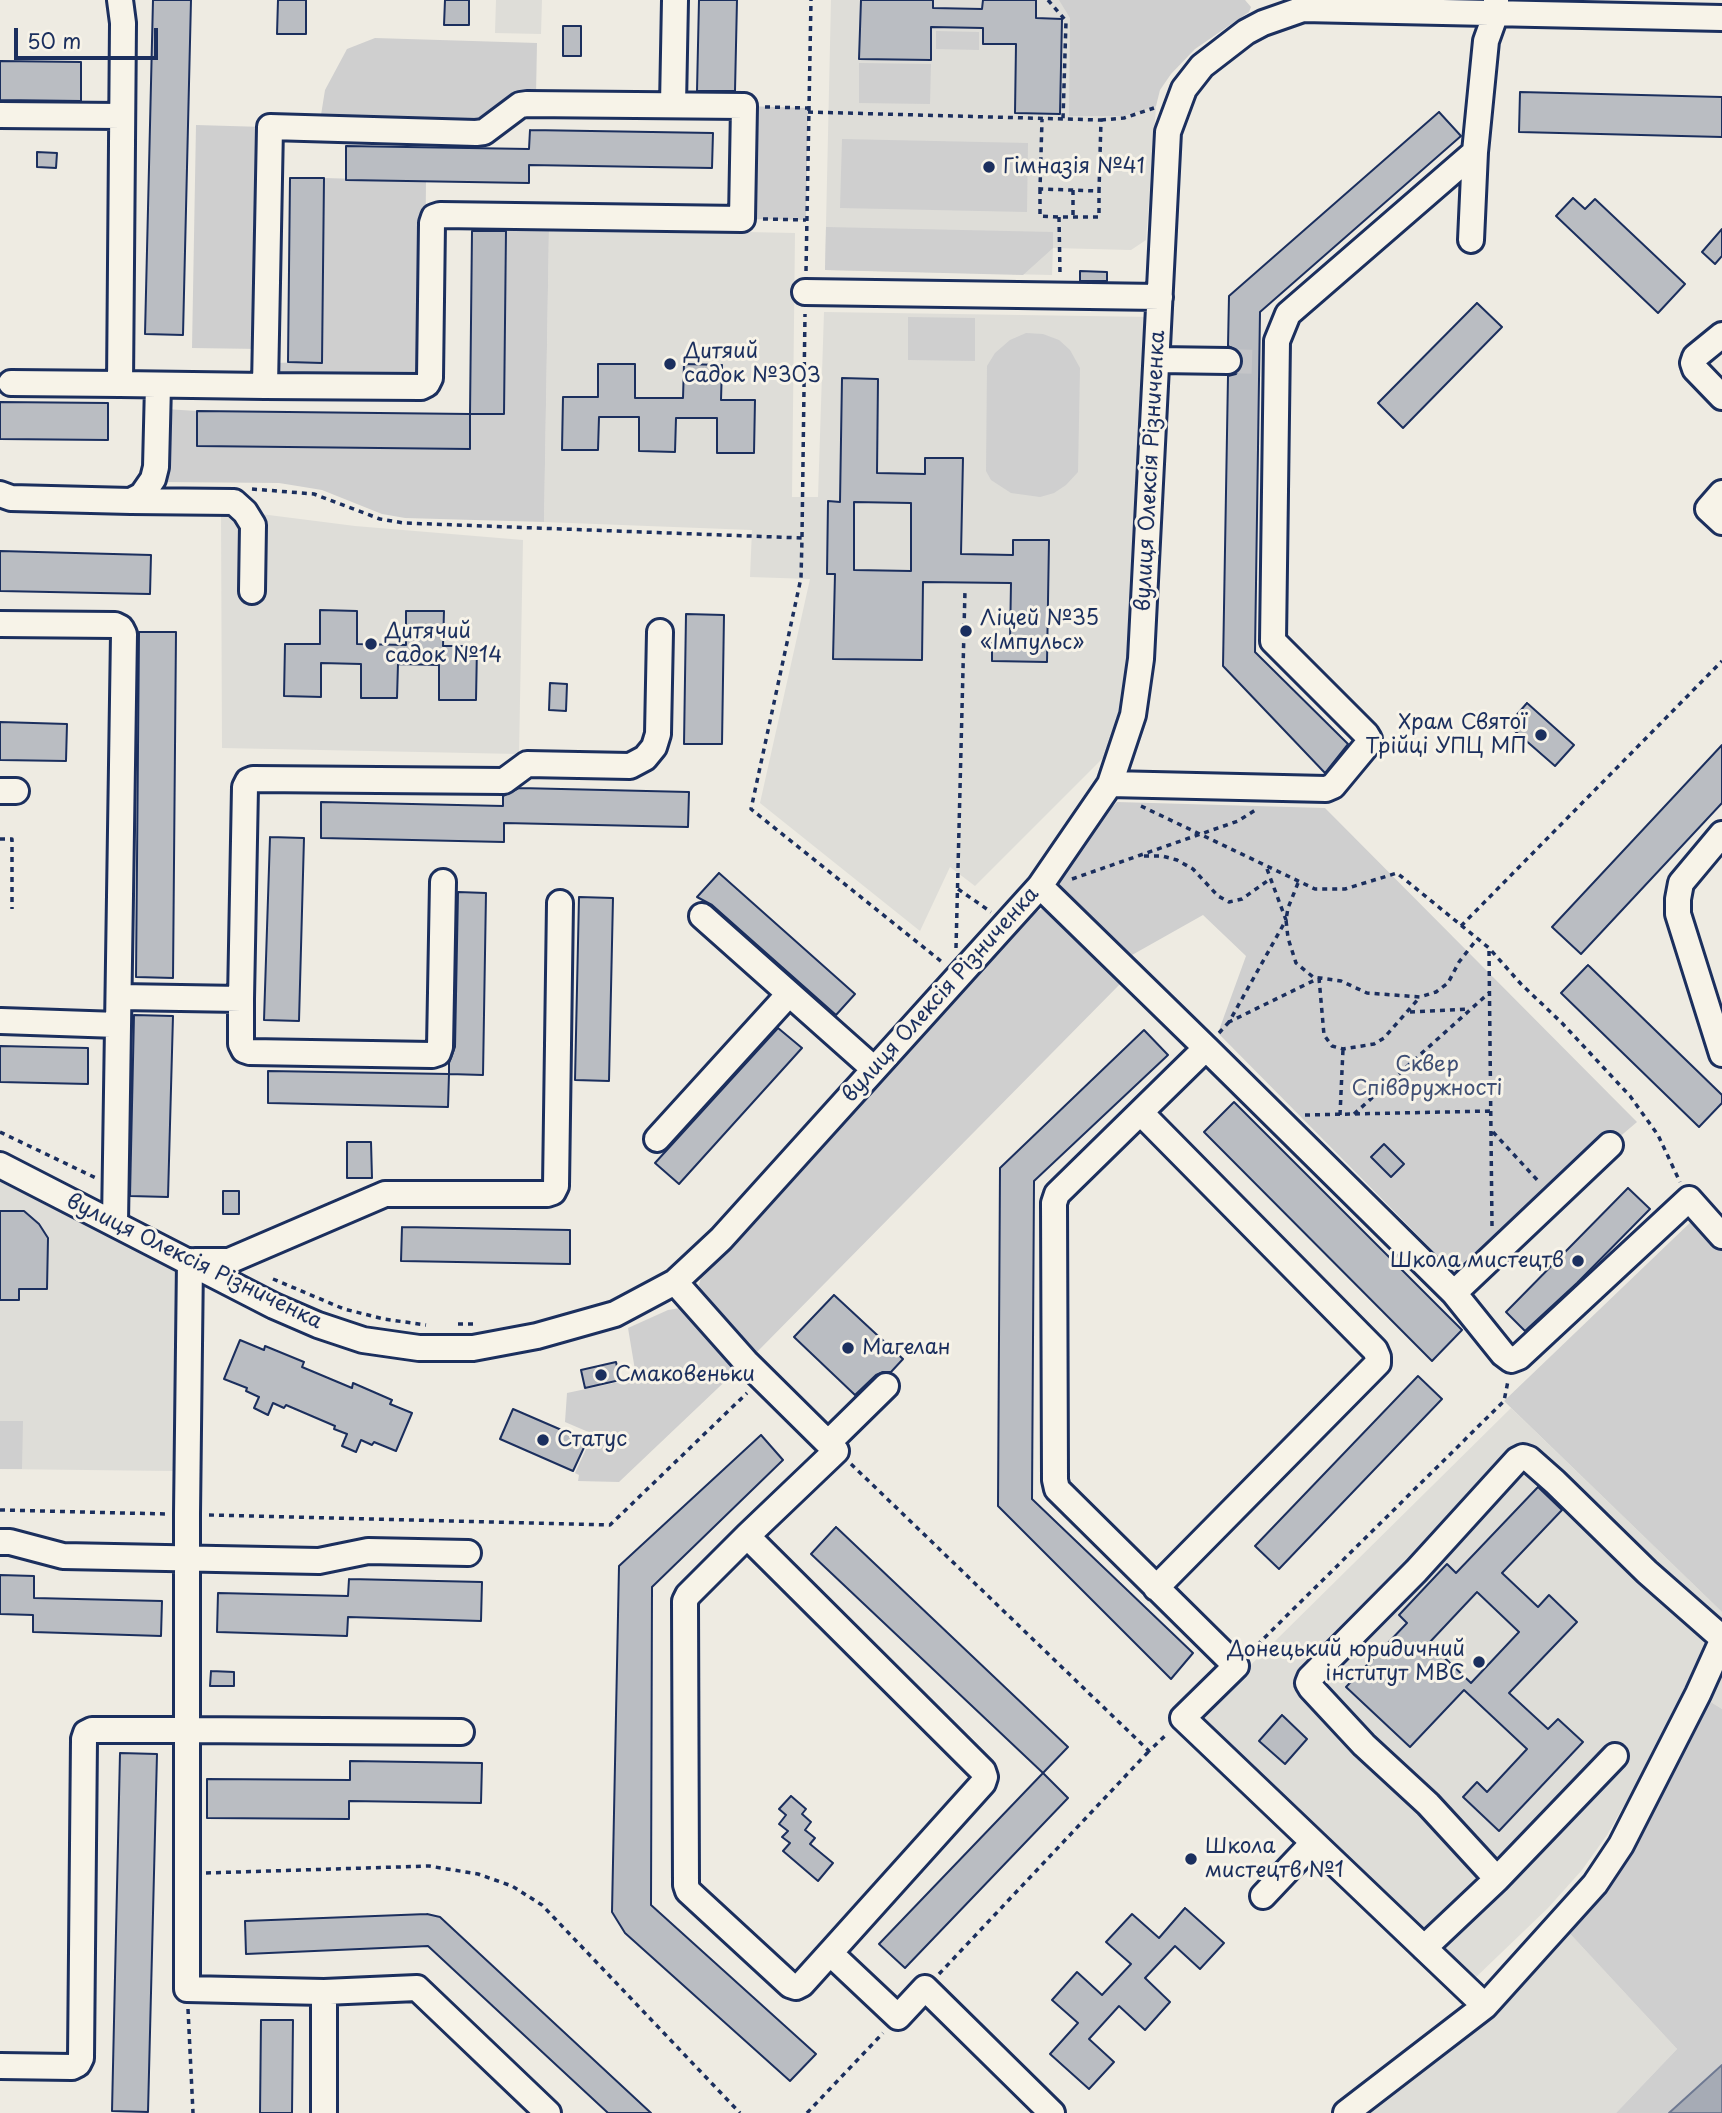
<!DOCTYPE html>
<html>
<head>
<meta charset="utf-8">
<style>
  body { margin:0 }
  #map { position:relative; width:1722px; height:2113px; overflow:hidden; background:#eeebe2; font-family:"Playpen Sans",sans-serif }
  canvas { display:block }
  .scale { position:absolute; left:14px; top:28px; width:144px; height:32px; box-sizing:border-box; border:4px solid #1b2f5e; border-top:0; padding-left:9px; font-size:21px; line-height:24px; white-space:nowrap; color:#1b2f5e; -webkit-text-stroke:5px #f7f3e8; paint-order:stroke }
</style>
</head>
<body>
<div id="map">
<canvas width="1722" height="2113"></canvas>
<div class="scale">50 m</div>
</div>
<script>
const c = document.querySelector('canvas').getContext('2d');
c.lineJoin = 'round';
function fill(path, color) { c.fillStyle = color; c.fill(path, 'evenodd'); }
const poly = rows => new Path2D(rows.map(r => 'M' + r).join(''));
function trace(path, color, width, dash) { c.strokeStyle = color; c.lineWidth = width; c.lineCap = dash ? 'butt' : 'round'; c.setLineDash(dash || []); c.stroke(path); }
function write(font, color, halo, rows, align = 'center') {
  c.font = font + ' "Playpen Sans",sans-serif'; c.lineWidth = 6; c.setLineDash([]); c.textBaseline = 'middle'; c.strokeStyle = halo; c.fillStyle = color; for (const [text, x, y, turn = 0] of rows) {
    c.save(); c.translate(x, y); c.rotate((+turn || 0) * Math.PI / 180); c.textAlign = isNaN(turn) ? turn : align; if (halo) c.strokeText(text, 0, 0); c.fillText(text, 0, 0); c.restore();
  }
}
const built = poly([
  [496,0,542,0,541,34,495,33],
  [831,0,1164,0,1146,240,1131,250,1053,248,1052,275,825,270],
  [549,228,795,233,792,497,818,497,824,312,1153,317,1127,698,1112,749,975,886,950,867,920,931,760,803,810,579,750,577,752,530,544,522],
  [245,512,355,526,523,540,519,754,222,748,221,513],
  [0,1180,106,1233,176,1272,173,1471,0,1469],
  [1511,1408,1722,1612,1722,1627,1686,1697,1607,1835,1582,1870,1548,1908,1474,1979,1195,1720],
  [1722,1641,1722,1709,1698,1694],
  [1561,1924,1677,2049,1616,2113,1346,2113]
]);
const green = poly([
  [1059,0,1245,0,1251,7,1249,12,1195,49,1171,74,1160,90,1156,106,1124,116,1069,116,1070,18],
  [936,31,979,32,979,50,936,49],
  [375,38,537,43,536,95,516,97,474,124,321,115,325,90,347,49],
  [859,63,931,64,930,104,859,103],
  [744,106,808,108,806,220,742,219],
  [196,125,264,127,260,349,192,348],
  [842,139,1028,143,1027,212,840,208],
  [324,178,426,181,424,382,271,382,271,363,322,362],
  [507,227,549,228,544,522,405,518,382,514,322,490,279,483,163,482,165,409,197,411,197,446,469,449,470,414,504,414],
  [826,227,1053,232,1053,248,1023,275,825,270],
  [908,317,975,318,975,361,908,360],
  [1026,333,1043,334,1059,340,1070,350,1080,368,1078,472,1066,485,1054,493,1040,497,1011,493,991,480,986,471,987,366,995,353,1010,340],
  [1117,802,1325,808,1637,1122,1610,1145,1465,1283,1218,1033,1246,956,1203,915,1132,955,1048,874],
  [1042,909,1051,911,1123,981,756,1353,703,1296,699,1285,701,1277,1033,914],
  [1696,1217,1722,1244,1722,1612,1504,1401],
  [680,1308,687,1313,737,1370,619,1482,578,1481,579,1475,575,1473,593,1434,565,1422,567,1393,628,1380,635,1370,628,1328,668,1310],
  [0,1421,23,1421,22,1469,0,1469],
  [1698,1694,1722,1709,1722,2065,1669,2113,1616,2113,1677,2049,1561,1924]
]);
const water = poly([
  [1722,2065,1722,2113,1669,2113,1722,2065]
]);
const building = poly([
  [153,0,191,0,183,335,145,334,153,0],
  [278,0,306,0,306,34,277,34,278,0],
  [445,0,469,0,469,25,444,25,445,0],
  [699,0,737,0,735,91,697,91,699,0],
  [861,0,933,0,933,8,982,9,983,0,1036,0,1036,18,1062,19,1060,114,1015,113,1016,44,983,44,983,28,931,27,931,60,859,59,861,0],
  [563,26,581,26,581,56,563,56,563,26],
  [0,61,81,62,81,101,0,100,0,61],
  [1520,92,1722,97,1722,137,1519,132,1520,92],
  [1439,112,1461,136,1260,312,1255,652,1348,744,1325,773,1223,666,1228,376,1236,374,1243,362,1241,353,1228,346,1229,296,1439,112],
  [530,130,713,133,712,168,529,165,529,183,346,180,346,146,529,149,530,130],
  [37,152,57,153,56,168,37,167,37,152],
  [290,178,324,178,322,363,288,362,290,178],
  [1573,198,1585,209,1595,199,1685,284,1658,313,1556,216,1573,198],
  [1722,229,1722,256,1715,264,1702,252,1722,229],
  [472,231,506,231,504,414,470,414,472,231],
  [1080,271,1107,272,1107,281,1080,281,1080,271],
  [1477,303,1502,327,1403,428,1378,403,1477,303],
  [598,364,635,364,635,398,683,398,684,364,722,365,721,400,755,400,754,453,717,453,717,418,676,418,675,452,639,451,639,417,599,417,598,450,562,450,563,397,598,397,598,364],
  [842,378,878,379,877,473,925,474,925,458,963,458,961,554,1013,555,1013,540,1049,540,1047,662,992,661,992,641,1010,641,1011,583,923,582,922,660,833,659,835,574,827,574,828,501,840,502,842,378],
  [854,502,911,503,911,571,854,570,854,502],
  [0,402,108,403,108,440,0,439,0,402],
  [197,411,470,414,470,449,197,446,197,411],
  [0,551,151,555,150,594,0,591,0,551],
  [320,610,357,611,357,644,406,645,406,611,444,611,443,646,477,646,476,700,439,700,439,665,398,664,397,698,361,698,361,664,321,663,321,697,284,696,285,644,320,644,320,610],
  [686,614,724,615,722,744,684,744,686,614],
  [139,632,176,632,173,978,136,977,139,632],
  [550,683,567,684,566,711,549,710,550,683],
  [1527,703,1574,745,1555,766,1508,725,1527,703],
  [0,722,67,724,66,761,0,760,0,722],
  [1722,745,1722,803,1581,954,1552,927,1722,745],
  [519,788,689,792,688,827,504,823,504,842,321,838,321,802,503,806,503,796,519,788],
  [270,837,304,838,299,1021,264,1020,270,837],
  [719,873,855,994,836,1015,712,905,697,897,719,873],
  [458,892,486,893,483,1075,449,1074,449,1063,455,1047,458,892],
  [579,897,613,898,609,1081,575,1080,579,897],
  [1588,965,1722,1095,1722,1103,1699,1127,1561,993,1588,965],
  [134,1015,173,1016,168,1197,130,1196,134,1015],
  [778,1028,802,1048,679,1184,655,1163,778,1028],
  [1144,1030,1168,1055,1034,1181,1032,1499,1193,1653,1171,1679,998,1506,1000,1168,1144,1030],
  [0,1046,88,1048,88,1084,0,1082,0,1046],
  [268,1071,449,1074,448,1107,268,1103,268,1071],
  [1234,1102,1462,1330,1432,1361,1204,1132,1234,1102],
  [347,1142,371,1142,372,1178,347,1178,347,1142],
  [1384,1144,1404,1164,1391,1177,1371,1157,1384,1144],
  [1628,1188,1650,1209,1577,1283,1525,1331,1506,1312,1628,1188],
  [223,1191,239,1191,239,1214,223,1214,223,1191],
  [0,1211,24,1211,39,1224,48,1238,47,1289,19,1289,19,1300,0,1300,0,1211],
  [402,1227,570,1230,570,1264,401,1261,402,1227],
  [834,1295,903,1359,891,1372,883,1372,876,1375,855,1395,794,1337,834,1295],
  [240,1340,264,1350,265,1346,304,1362,302,1367,352,1388,353,1383,392,1400,390,1404,412,1413,396,1451,374,1442,372,1445,361,1440,356,1452,342,1446,347,1434,334,1429,335,1426,286,1405,284,1408,273,1403,268,1415,254,1408,259,1397,246,1391,247,1388,224,1379,240,1340],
  [616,1362,620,1380,585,1388,581,1370,616,1362],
  [1418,1376,1442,1399,1279,1569,1255,1546,1418,1376],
  [513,1409,587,1441,573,1471,500,1439,513,1409],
  [761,1435,783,1460,652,1587,651,1905,816,2054,790,2081,625,1933,612,1912,619,1566,761,1435],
  [1538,1487,1562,1510,1502,1573,1538,1607,1549,1595,1577,1622,1509,1693,1548,1729,1558,1719,1583,1742,1499,1831,1463,1797,1477,1782,1487,1792,1527,1749,1464,1690,1410,1747,1346,1687,1407,1623,1399,1615,1447,1564,1456,1573,1538,1487],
  [1477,1592,1519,1632,1471,1683,1429,1643,1477,1592],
  [836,1527,1068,1747,1043,1773,811,1554,836,1527],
  [0,1575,34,1576,34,1598,162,1601,161,1636,33,1632,33,1615,0,1614,0,1575],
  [349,1579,482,1582,481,1621,348,1617,347,1636,217,1632,218,1593,348,1596,349,1579],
  [211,1671,234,1672,234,1686,210,1686,211,1671],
  [1282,1715,1307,1739,1285,1764,1259,1741,1282,1715],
  [120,1753,157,1754,148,2112,112,2111,120,1753],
  [350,1761,482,1763,481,1803,349,1801,349,1819,207,1818,207,1779,350,1780,350,1761],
  [1043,1773,1068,1798,905,1968,879,1944,1043,1773],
  [791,1796,806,1809,802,1814,811,1822,805,1830,815,1838,810,1844,833,1863,818,1881,783,1851,790,1843,782,1837,788,1831,779,1824,786,1815,779,1809,791,1796],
  [1185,1908,1224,1943,1200,1969,1175,1946,1145,1978,1170,2002,1145,2030,1119,2006,1089,2039,1114,2062,1089,2089,1050,2054,1078,2023,1052,2000,1077,1972,1102,1995,1131,1964,1106,1942,1132,1914,1159,1938,1185,1908],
  [427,1914,440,1917,651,2113,608,2113,428,1946,246,1954,245,1921,427,1914],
  [261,2020,293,2020,292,2113,260,2113,261,2020]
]);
const minorTunnel = poly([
  [1228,361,1259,362]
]);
const path = poly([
  [1048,0,1066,21,1063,119],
  [765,107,808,108],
  [808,112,1101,120,1099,191,1040,189,1042,119],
  [1101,120,1124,118,1154,108],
  [1040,189,1040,216,1059,217,1099,217,1099,191],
  [1073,190,1073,216],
  [1059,217,1060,274],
  [763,219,806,220],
  [806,271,811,0],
  [252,489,314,494,380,519,404,523,802,538,801,578,751,809,942,962],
  [802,537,805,314],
  [1141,806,1315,889,1345,889,1397,873,1489,948,1521,984,1562,1023,1630,1096,1658,1135,1680,1182],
  [0,839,12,839,12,909],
  [1144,856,1162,856,1177,860,1193,869,1218,896,1229,902,1242,899,1270,879],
  [1267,869,1286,920,1229,1022,1317,979],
  [1072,879,1238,821,1257,809],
  [1298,883,1288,908,1286,920,1288,938,1296,963,1313,977,1341,981,1367,993,1420,997,1436,992,1448,983,1459,962,1477,939],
  [958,889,991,912],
  [1461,926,1722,661],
  [956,948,965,590],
  [1489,951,1492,1226],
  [1319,978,1324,1035,1332,1046,1343,1049,1374,1044,1384,1038,1420,997],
  [1410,1012,1469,1009],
  [1219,1033,1229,1022],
  [1354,1114,1490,992],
  [1305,1115,1491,1111],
  [1340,1115,1343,1049],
  [0,1132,96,1178],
  [1493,1132,1540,1183],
  [273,1279,344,1309,384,1319,426,1325],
  [458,1324,475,1324],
  [851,1464,1149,1751,1168,1733],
  [0,1510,166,1514],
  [209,1515,610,1525,747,1393],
  [1250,1652,1504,1401,1508,1381],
  [206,1873,429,1866,478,1874,512,1886,542,1905,740,2113],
  [939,1974,1149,1751],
  [188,2009,193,2113],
  [807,2113,883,2033]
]);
const minor = poly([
  [120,0,123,23,120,384,265,386,421,387,427,384,430,378,432,223,434,217,440,215,742,219,744,106,527,104,520,105,484,132,476,133,270,127,265,386],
  [673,105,675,0],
  [0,115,121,116],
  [1471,240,1475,152,1486,41,1496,13,1496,0],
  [805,292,1160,297],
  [1722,335,1695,357,1693,363,1695,369,1722,397],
  [1158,360,1228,361],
  [11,383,120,384],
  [1722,493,1708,509,1722,522],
  [0,494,11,498,131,501,142,495,153,479,156,467,158,385],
  [131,501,234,502,245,512,253,525,252,591],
  [0,624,115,625,121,628,124,634,115,1223],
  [1110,784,1326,789,1333,786,1367,745,1369,739,1366,734,1273,641,1277,341,1288,314,1475,152],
  [0,791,16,791],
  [1722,834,1681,883,1678,899,1678,914,1722,1054],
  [443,882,440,1047,438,1053,432,1055,250,1052,244,1050,241,1044,241,999,245,787,248,781,253,779,504,781,527,764,630,766,645,758,654,747,658,734,660,632],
  [1040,886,1206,1048,1057,1194,1054,1203,1055,1480,1057,1489,1236,1666,1183,1718,1485,2006],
  [702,916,874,1069],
  [120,997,241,999],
  [1,1021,118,1025],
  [1206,1048,1454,1293],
  [1141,1113,1375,1350,1378,1357,1378,1363,1156,1588],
  [657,1139,789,994],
  [1610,1145,1454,1293,1503,1354,1511,1360,1519,1357,1689,1199,1722,1236],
  [0,1165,274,1306,318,1325,363,1340,419,1348,473,1348,537,1336,615,1314,675,1282,721,1239,1040,886,1110,784,1133,715,1141,659,1168,132,1184,89,1202,66,1246,32,1263,23,1303,9,1722,18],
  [190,1261,187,1514,187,1989,324,1992,417,1988,548,2113],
  [195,1261,229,1261,385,1194,547,1194,553,1192,556,1186,560,903],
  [675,1282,746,1362,836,1451,747,1536,688,1595,685,1601,686,1885,688,1891,790,1985,796,1987,802,1984,830,1953,983,1783,985,1777,983,1771,747,1536],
  [828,1443,886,1386],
  [0,1542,10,1542,63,1556,319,1561,368,1551,468,1553],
  [1497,1879,1428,1804,1364,1745,1311,1688,1308,1683,1310,1678,1416,1571,1517,1460,1523,1457,1529,1459,1555,1482,1647,1572,1722,1638],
  [1263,1896,1313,1843],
  [1424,1948,1497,1879,1615,1756],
  [830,1953,898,2017,925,1988,1052,2113],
  [324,1992,324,2113],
  [0,2066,72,2067,78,2064,81,2058,84,1739,86,1733,92,1730,189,1730,461,1732],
  [1346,2113,1485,2006,1595,1884,1621,1845,1698,1694,1722,1641]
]);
const markers = [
  [989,167,7,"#1b2f5e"],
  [670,364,7,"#1b2f5e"],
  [966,631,7,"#1b2f5e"],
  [371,644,7,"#1b2f5e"],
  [1541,735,7,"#1b2f5e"],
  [1578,1261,7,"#1b2f5e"],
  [848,1348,7,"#1b2f5e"],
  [601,1375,7,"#1b2f5e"],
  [543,1440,7,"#1b2f5e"],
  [1479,1662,7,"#1b2f5e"],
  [1191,1859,7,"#1b2f5e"]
];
const poiNames = [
  ["Гімназія №41",1003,167],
  ["Дитяий",684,352],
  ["садок №303",684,376],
  ["Ліцей №35",980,619],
  ["«Імпульс»",980,643],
  ["Дитячий",385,632],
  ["садок №14",385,656],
  ["Храм Святої",1527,723,"right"],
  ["Трійці УПЦ МП",1527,747,"right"],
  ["Школа мистецтв",1564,1261,"right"],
  ["Магелан",862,1348],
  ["Смаковеньки",615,1375],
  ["Статус",557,1440],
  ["Донецький юридичний",1465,1650,"right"],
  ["інститут МВС",1465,1674,"right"],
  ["Школа",1205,1847],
  ["мистецтв №1",1205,1871]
];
const streetNames = [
  ["вулиця Олексія Різниченка",1151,471,-87],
  ["вулиця Олексія Різниченка",941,995,-48],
  ["вулиця Олексія Різниченка",194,1262,26]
];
const parkNames = [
  ["Сквер",1427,1065],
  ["Співдружності",1427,1089]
];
fill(built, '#deddd8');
fill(green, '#cfcfcf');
fill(water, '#a6abb5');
trace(water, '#6e7992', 2);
fill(building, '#babdc2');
trace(building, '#1b2f5e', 2);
trace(minorTunnel, '#c4c5c8', 24, [24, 12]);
trace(minor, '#1b2f5e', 30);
trace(path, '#1b2f5e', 3.5, [5, 5]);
trace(minor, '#f7f3e8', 24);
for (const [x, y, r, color] of markers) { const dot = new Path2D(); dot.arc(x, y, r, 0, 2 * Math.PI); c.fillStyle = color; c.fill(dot); trace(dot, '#f7f3e8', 2.5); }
write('21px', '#1b2f5e', '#f7f3e8', poiNames, 'left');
write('21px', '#1b2f5e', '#f7f3e8', streetNames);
write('21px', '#3f4f75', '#f7f3e8', parkNames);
</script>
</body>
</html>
